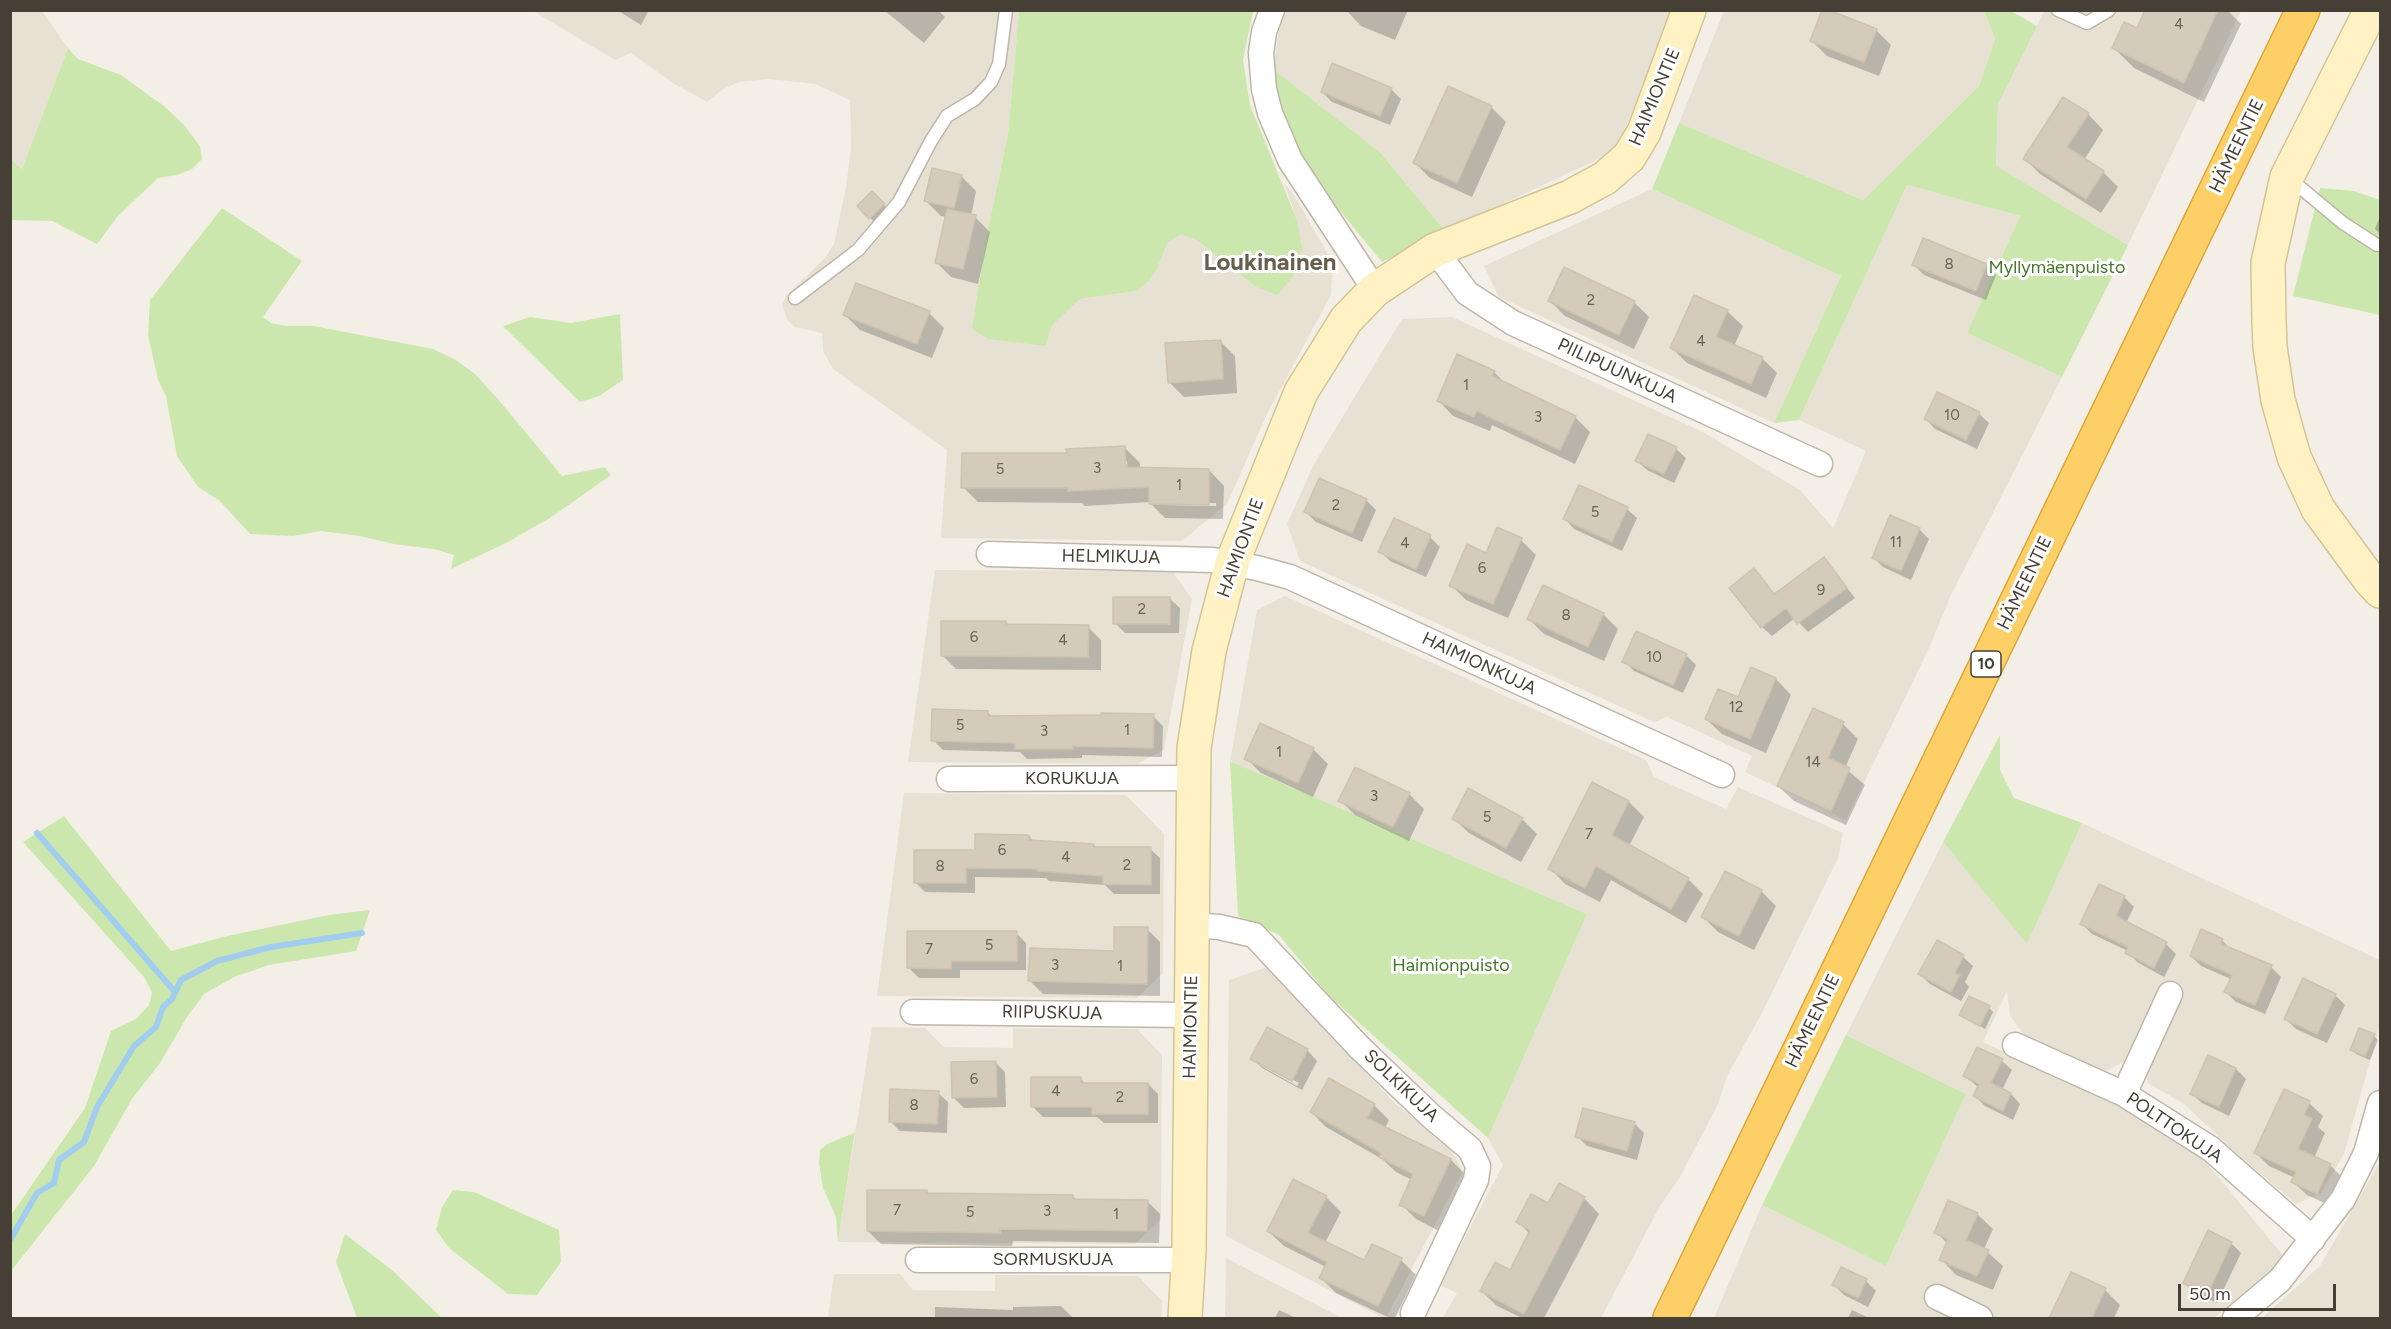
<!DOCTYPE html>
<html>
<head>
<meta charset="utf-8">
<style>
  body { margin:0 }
  #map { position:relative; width:2391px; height:1329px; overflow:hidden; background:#f3efe6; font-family:Figtree,sans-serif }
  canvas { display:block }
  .frame { position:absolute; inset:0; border:12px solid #453f35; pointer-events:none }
  .scale { position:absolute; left:2178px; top:1284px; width:158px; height:27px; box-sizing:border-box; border:3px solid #453f35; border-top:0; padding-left:8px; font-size:18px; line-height:21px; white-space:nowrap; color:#453f35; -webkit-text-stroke:4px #fff; paint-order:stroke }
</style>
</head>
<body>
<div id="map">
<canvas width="2391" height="1329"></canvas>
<div class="frame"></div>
<div class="scale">50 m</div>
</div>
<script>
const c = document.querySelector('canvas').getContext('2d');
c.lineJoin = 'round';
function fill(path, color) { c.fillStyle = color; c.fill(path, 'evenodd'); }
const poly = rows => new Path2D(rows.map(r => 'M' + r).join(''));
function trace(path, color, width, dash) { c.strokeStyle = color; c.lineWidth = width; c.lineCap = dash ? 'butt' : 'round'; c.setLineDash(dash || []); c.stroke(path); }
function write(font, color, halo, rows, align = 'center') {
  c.font = font + ' Figtree,sans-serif'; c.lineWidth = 6; c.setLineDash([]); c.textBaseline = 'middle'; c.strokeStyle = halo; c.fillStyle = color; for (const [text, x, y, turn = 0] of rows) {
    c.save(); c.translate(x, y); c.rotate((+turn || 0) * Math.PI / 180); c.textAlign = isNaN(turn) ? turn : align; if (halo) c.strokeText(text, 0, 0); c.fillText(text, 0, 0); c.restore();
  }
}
const residential = poly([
  [11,11,42,11,68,48,22,169,11,160],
  [533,11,1019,11,1008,134,987,234,1051,327,1080,299,1137,291,1149,281,1157,269,1168,242,1181,233,1198,241,1256,287,1297,220,1284,183,1294,195,1333,263,1331,295,1267,414,1227,504,1182,541,941,538,947,450,833,369,823,351,822,333,795,327,787,320,782,304,787,295,825,258,834,244,846,187,851,148,850,100,815,84,770,79,739,82,723,89,707,102,673,83,631,53,615,60],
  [1282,11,1672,11,1623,134,1611,153,1445,231,1380,152,1273,69],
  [1724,11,1984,11,1995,39,1979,86,1863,200,1679,123],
  [2044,11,2241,11,2128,245,1996,167,1998,105],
  [1907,185,2020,216,1967,333,2062,377,1951,595,1929,648,1846,820,1745,772,1752,756,1667,717,1654,722,1300,561,1287,524,1314,464,1402,319,1452,317,1703,432,1800,490,1833,528,1866,451,1799,420],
  [1652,189,1841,276,1774,423,1499,297,1484,266],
  [935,570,1172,571,1192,599,1164,750,1137,764,908,762],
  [1285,596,1646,760,1654,777,1726,809,1738,787,1843,833,1838,858,1761,1015,1727,1076,1718,1104,1680,1177,1660,1206,1601,1318,1443,1318,1457,1293,1440,1285,1503,1165,1488,1138,1587,914,1230,761,1257,610],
  [904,793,1126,795,1164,834,1163,973,1137,998,877,996],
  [2082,823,2380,960,2380,1025,2344,1154,2321,1193,2296,1204,2236,1153,2184,1104,2148,1083,2146,1074,2176,1008,2153,998,2124,1062,2103,1072,2025,1036,2010,1016,2007,991,1983,1042,2162,1126,2200,1155,2286,1259,2214,1318,1714,1318,1762,1205,1886,1266,1966,1094,1846,1035,1943,842,2027,943],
  [1267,967,1393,1101,1452,1151,1463,1171,1386,1318,1383,1318,1226,1236,1229,980],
  [872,1027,925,1028,944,1047,1013,1048,1013,1028,1137,1029,1162,1055,1161,1219,1135,1244,838,1242],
  [2380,1162,2380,1318,2262,1318,2320,1266],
  [1226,1258,1342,1318,1225,1318],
  [834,1274,900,1274,913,1290,995,1291,995,1275,1138,1276,1162,1301,1161,1318,828,1318]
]);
const green = poly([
  [1019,11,1253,11,1243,60,1250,105,1297,220,1302,248,1293,277,1277,295,1256,287,1198,241,1181,234,1168,242,1157,269,1149,281,1137,291,1080,299,1051,327,1046,346,988,339,972,329,987,234,1008,134],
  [1984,11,2011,11,2037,26,1998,105,1996,166,2128,245,2062,377,1967,333,2020,216,1907,185,1799,420,1774,423,1841,276,1652,189,1679,123,1863,200,1979,86,1995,39],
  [68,48,78,59,121,75,164,106,184,125,200,146,202,159,192,169,177,175,158,178,118,216,97,244,52,221,11,220,11,160,22,169],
  [1273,69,1380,152,1445,231,1382,262,1308,172,1281,120],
  [2320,188,2354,191,2380,200,2380,315,2293,296],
  [222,208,302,261,263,317,271,323,286,326,314,326,433,349,456,360,475,374,497,398,562,476,605,467,611,475,550,518,506,543,451,569,454,555,434,549,394,544,360,536,321,531,293,536,250,534,219,500,198,487,177,456,166,396,158,380,148,335,150,300],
  [620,314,623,380,599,396,580,402,503,326,530,317,571,323],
  [2000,735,2000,770,2014,798,2082,823,2027,944,1943,842],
  [1230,761,1587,914,1488,1138,1328,995,1279,935,1238,916],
  [64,816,171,951,227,936,329,915,370,910,356,951,269,965,234,977,204,994,187,1017,160,1063,132,1099,94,1166,11,1271,11,1215,85,1108,111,1031,136,1019,149,1005,152,992,144,977,23,842],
  [1846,1035,1966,1094,1886,1266,1762,1205],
  [856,1124,838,1242,836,1217,823,1188,819,1163,820,1150,827,1144,854,1133],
  [453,1190,474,1192,559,1230,561,1262,537,1295,508,1294,449,1248,436,1230,442,1207],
  [345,1234,392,1270,442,1318,357,1318,336,1262]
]);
const shadow = poly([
  [617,10,649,10,641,25],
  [884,10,938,10,945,17,924,43],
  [1346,10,1408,10,1395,40,1361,26],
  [2146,10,2227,10,2241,24,2204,102,2134,68,2114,48,2137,30],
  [1876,30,1891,45,1879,76,1827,56,1812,41],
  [1391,89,1401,99,1390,125,1332,102,1322,92],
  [2063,99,2088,114,2103,130,2084,160,2103,172,2118,187,2101,213,2040,174,2025,159],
  [1491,107,1506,122,1472,197,1430,178,1415,163],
  [961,176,976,191,971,216,975,217,990,232,978,284,951,277,936,262,947,217,941,216,926,201],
  [872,193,888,209,874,222,859,206],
  [2380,216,2380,234,2375,229],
  [1914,265,1986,265,1996,275,1986,300,1924,275],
  [1550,301,1634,302,1649,317,1634,349,1565,316],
  [1727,311,1743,326,1734,346,1762,358,1777,373,1766,398,1687,363,1672,348],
  [929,313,944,328,932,358,860,330,845,315],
  [1220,341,1235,356,1237,393,1184,397,1169,382],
  [1494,372,1506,384,1575,417,1590,432,1575,464,1492,425,1490,431,1453,416,1438,400],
  [1979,414,1989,423,1977,449,1935,429,1926,419],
  [1125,448,1140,463,1140,469,1209,470,1224,486,1223,519,1165,518,1149,502,1085,506,1082,503,978,502,963,487,1068,455],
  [1124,461,1127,461,1128,475],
  [1163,502,1216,503,1216,506,1163,505],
  [1676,449,1686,458,1674,483,1647,470,1637,461],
  [1366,500,1376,510,1362,542,1316,522,1306,512],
  [1627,509,1637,518,1622,551,1574,529,1565,519],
  [1919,529,1929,539,1911,580,1883,567,1873,557],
  [1430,537,1440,547,1426,577,1390,561,1380,551],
  [1521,540,1536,555,1508,618,1466,600,1451,585,1486,555],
  [1824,559,1855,598,1808,632,1795,618,1772,636,1762,627,1754,570,1775,595],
  [1170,599,1180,608,1179,633,1125,633,1115,623],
  [1603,614,1618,629,1604,661,1544,634,1529,619],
  [1006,622,1009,626,1088,627,1101,640,1101,670,956,669,943,656],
  [1686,655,1696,665,1683,693,1634,671,1624,661],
  [1752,669,1776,679,1791,695,1766,753,1722,734,1706,719,1739,699],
  [1814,710,1843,724,1858,739,1845,768,1865,785,1846,825,1794,801,1778,786],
  [987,712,993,717,1153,716,1163,726,1162,757,1082,755,1082,758,1027,759,1020,752,943,750,933,740],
  [1313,749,1328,764,1313,797,1261,773,1246,758],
  [1409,794,1424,809,1409,841,1355,815,1340,800],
  [1629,802,1644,817,1629,846,1688,879,1703,894,1686,923,1611,880,1600,902,1565,884,1550,868],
  [1453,818,1522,819,1537,834,1521,862,1469,833],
  [1029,836,1034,842,1093,846,1096,849,1150,849,1160,858,1160,894,1114,894,1105,885,1049,881,1046,878,975,877,975,893,925,892,915,882,977,852],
  [1761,891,1776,906,1754,950,1718,932,1703,917],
  [2124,897,2134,907,2126,923,2166,944,2176,954,2164,977,2137,962,2128,951,2092,934,2082,924],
  [1147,929,1160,942,1160,996,1043,994,1030,981,1115,953],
  [1016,933,1026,943,1026,970,960,970,960,978,919,978,909,968],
  [2222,940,2232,951,2271,967,2281,977,2265,1014,2236,1002,2226,992,2231,979,2201,966,2191,956],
  [1937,942,1963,957,1973,966,1965,982,1969,987,1961,1001,1930,984,1920,974],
  [2335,995,2345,1005,2327,1043,2296,1029,2286,1019],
  [1989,1008,1993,1012,1985,1029,1961,1015],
  [1267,1029,1308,1051,1317,1061,1302,1090,1262,1068,1252,1058],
  [1261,1063,1299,1083,1297,1086,1261,1066],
  [2374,1036,2378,1040,2370,1060,2356,1054,2352,1049],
  [2002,1061,2012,1070,2002,1090,2011,1094,2020,1104,2013,1120,1985,1106,1975,1096,1979,1088,1965,1076],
  [995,1062,1005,1072,1006,1107,964,1108,954,1098],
  [2236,1069,2246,1079,2229,1116,2202,1103,2192,1094],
  [1080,1078,1086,1084,1148,1084,1158,1094,1158,1123,1104,1123,1097,1117,1043,1117,1033,1107],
  [2285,1091,2309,1103,2323,1116,2318,1127,2325,1133,2314,1158,2330,1165,2344,1179,2331,1206,2307,1195,2293,1182,2295,1178,2269,1166,2256,1153],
  [938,1093,948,1102,947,1133,900,1131,890,1121],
  [1374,1105,1389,1120,1385,1128,1451,1160,1466,1175,1439,1231,1416,1219,1401,1204,1412,1180,1396,1172,1382,1159,1326,1127,1311,1112],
  [1634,1123,1644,1133,1637,1160,1587,1146,1577,1136],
  [927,1192,930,1195,1072,1196,1077,1200,1147,1201,1160,1214,1159,1243,1013,1241,1012,1246,881,1244,868,1231],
  [1326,1197,1341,1212,1325,1243,1365,1262,1401,1260,1416,1275,1395,1318,1390,1318,1336,1293,1321,1278,1326,1267,1284,1246,1268,1231],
  [1584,1198,1599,1214,1544,1318,1522,1318,1497,1306,1481,1291,1511,1272,1530,1234,1518,1222,1549,1205],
  [1977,1214,1993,1229,1984,1249,2003,1266,1993,1290,1956,1275,1941,1259,1948,1244,1936,1232],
  [2231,1243,2241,1253,2217,1303,2195,1293,2185,1283],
  [1842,1269,1866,1281,1876,1291,1868,1307,1844,1295,1834,1285],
  [2072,1274,2105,1290,2120,1305,2114,1318,2051,1318],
  [1061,1306,1073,1318,935,1318,935,1307,1013,1310,1013,1307],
  [1279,1310,1296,1318,1275,1318],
  [1852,1310,1869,1318,1848,1318]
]);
const stream = poly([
  [37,833,175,992],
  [10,1240,37,1193,54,1183,59,1160,84,1142,97,1107,134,1046,156,1027,163,1007,172,999,181,980,217,961,271,947,362,933]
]);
const building = poly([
  [1822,10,1829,10,1877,29,1864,62,1810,41,1822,10],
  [2145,10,2218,10,2184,83,2112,48,2124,22,2137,28,2145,10],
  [1332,63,1392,88,1380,116,1321,92,1332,63],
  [1448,86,1492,106,1457,183,1413,163,1448,86],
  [2063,97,2089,113,2067,147,2104,171,2086,199,2023,159,2063,97],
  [932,168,962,175,954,208,924,201,932,168],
  [872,191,885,204,869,219,857,206,872,191],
  [947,209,976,215,963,269,935,263,947,209],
  [1923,238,1987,264,1976,291,1912,265,1923,238],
  [1564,267,1635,301,1619,335,1548,301,1564,267],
  [856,283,930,311,917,344,843,315,856,283],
  [1694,295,1728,310,1716,337,1763,357,1751,384,1670,348,1694,295],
  [1221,340,1223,379,1168,383,1165,343,1221,340],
  [1457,354,1495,371,1492,376,1576,416,1560,450,1477,411,1474,417,1437,401,1457,354],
  [1937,392,1980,412,1966,440,1924,419,1937,392],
  [1648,434,1677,447,1664,474,1635,461,1648,434],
  [1125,446,1126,467,1209,469,1209,505,1149,504,1149,487,1068,491,1068,488,961,488,962,453,1067,453,1066,449,1125,446],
  [1319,478,1367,499,1352,533,1304,512,1319,478],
  [1579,485,1628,507,1612,542,1563,519,1579,485],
  [1890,515,1920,528,1901,571,1872,558,1890,515],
  [1394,518,1431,535,1416,569,1378,552,1394,518],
  [1497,527,1522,538,1493,604,1449,586,1467,544,1486,553,1497,527],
  [1824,557,1847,588,1797,624,1786,608,1761,628,1729,588,1754,568,1774,594,1824,557],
  [1543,585,1604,613,1588,647,1527,619,1543,585],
  [1113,597,1170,597,1170,624,1113,624,1113,597],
  [941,621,1006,621,1006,624,1089,625,1088,657,941,656,941,621],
  [1636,631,1687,654,1673,685,1622,662,1636,631],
  [1751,667,1776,678,1750,739,1705,719,1718,689,1738,697,1751,667],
  [1813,708,1844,722,1828,758,1850,768,1831,811,1777,786,1813,708],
  [932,709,988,711,988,716,1101,715,1101,713,1154,714,1153,748,1073,746,1073,749,1015,749,1015,743,931,741,932,709],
  [1260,723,1314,748,1298,783,1244,759,1260,723],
  [1355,767,1410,793,1393,827,1338,801,1355,767],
  [1592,782,1629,801,1612,835,1689,878,1671,909,1596,866,1585,888,1548,869,1592,782],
  [1468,788,1523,818,1506,848,1452,819,1468,788],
  [975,834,1029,835,1029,840,1094,844,1094,847,1151,847,1151,885,1103,884,1103,876,1038,871,1038,869,966,868,966,883,914,883,914,850,975,850,975,834],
  [1725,871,1762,890,1739,936,1701,917,1725,871],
  [2099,884,2125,896,2116,916,2167,942,2154,968,2125,953,2128,947,2080,924,2099,884],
  [1114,927,1148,927,1147,984,1028,981,1030,948,1114,951,1114,927],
  [2201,929,2223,939,2221,944,2272,965,2255,1005,2224,992,2232,975,2190,956,2201,929],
  [907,931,1017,931,1017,961,951,961,951,969,907,968,907,931],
  [1937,940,1964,955,1955,973,1960,975,1951,992,1918,974,1937,940],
  [2303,978,2336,994,2317,1034,2284,1019,2303,978],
  [1969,996,1990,1006,1980,1026,1959,1015,1969,996],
  [1267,1027,1308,1049,1292,1081,1250,1059,1267,1027],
  [2359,1028,2375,1034,2365,1056,2350,1050,2359,1028],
  [1977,1047,2003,1059,1991,1083,2011,1093,2003,1111,1973,1096,1979,1084,1963,1076,1977,1047],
  [2208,1055,2236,1068,2219,1107,2190,1094,2208,1055],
  [996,1061,997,1097,952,1098,951,1062,996,1061],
  [1031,1077,1081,1077,1081,1083,1148,1083,1148,1114,1092,1114,1092,1107,1031,1107,1031,1077],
  [1329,1078,1375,1104,1367,1118,1451,1159,1424,1216,1399,1205,1413,1174,1379,1157,1381,1153,1310,1112,1329,1078],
  [890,1089,939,1091,937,1124,889,1122,890,1089],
  [2284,1089,2310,1101,2304,1115,2312,1119,2298,1149,2331,1164,2317,1194,2291,1182,2296,1172,2254,1153,2284,1089],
  [1583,1108,1635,1122,1627,1151,1575,1137,1583,1108],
  [1293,1179,1327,1196,1308,1233,1364,1260,1372,1244,1402,1258,1378,1306,1319,1278,1327,1262,1267,1231,1293,1179],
  [1559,1183,1585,1197,1524,1314,1480,1291,1495,1262,1510,1270,1530,1230,1516,1222,1531,1194,1548,1203,1559,1183],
  [867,1190,927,1190,927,1193,1073,1195,1073,1199,1148,1200,1147,1231,1000,1229,1000,1233,867,1231,867,1190],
  [1948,1200,1978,1213,1966,1240,1989,1250,1977,1276,1939,1260,1948,1239,1934,1233,1948,1200],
  [2208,1230,2232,1242,2207,1295,2183,1283,2208,1230],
  [1841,1267,1867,1279,1858,1298,1832,1285,1841,1267],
  [2071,1272,2106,1288,2092,1318,2049,1318,2071,1272]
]);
const lane = poly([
  [2058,10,2087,23,2109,10],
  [2290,179,2343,223,2377,245],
  [795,298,858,250,899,202,931,141,947,116,975,99,991,82,999,64,1006,10]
]);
const street = poly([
  [1272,10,1264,32,1261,53,1264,89,1270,113,1290,160,1375,290],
  [1435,250,1467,293,1513,323,1820,464],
  [989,554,1213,560,1257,568,1290,577,1722,775],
  [949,779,1194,778],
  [1192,925,1219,927,1254,935,1359,1047,1431,1116,1470,1149,1478,1166,1476,1180,1413,1313],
  [913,1012,1191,1015],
  [2015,1045,2124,1094,2211,1149,2313,1239],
  [2124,1094,2170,994],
  [918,1260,1188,1260],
  [1937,1297,1980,1318],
  [2235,1318,2280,1280,2343,1199,2366,1153,2380,1103]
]);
const secondary = poly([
  [2371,10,2287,177,2268,263,2269,321,2270,347,2278,400,2294,457,2318,509,2370,580,2380,591],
  [1185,1318,1189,1250,1194,748,1209,651,1232,563,1301,392,1346,320,1375,290,1435,250,1570,197,1605,178,1629,157,1644,132,1689,10]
]);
const highway = poly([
  [1670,1318,2303,10]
]);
const numberNames = [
  ["4",2179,25],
  ["8",1949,265],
  ["2",1591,301],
  ["4",1701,342],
  ["1",1466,386],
  ["10",1952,416],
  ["3",1538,418],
  ["3",1097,469],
  ["5",1000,470],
  ["1",1179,486],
  ["2",1336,506],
  ["5",1595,513],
  ["11",1896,543],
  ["4",1405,544],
  ["6",1482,569],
  ["9",1821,591],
  ["2",1142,610],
  ["8",1566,616],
  ["6",974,638],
  ["4",1063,641],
  ["10",1654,658],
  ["12",1736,708],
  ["5",960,726],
  ["1",1127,731],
  ["3",1044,732],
  ["1",1279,753],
  ["14",1813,763],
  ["3",1374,797],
  ["5",1487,818],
  ["7",1589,835],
  ["6",1002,851],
  ["4",1066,858],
  ["2",1127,866],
  ["8",940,867],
  ["5",989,946],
  ["7",929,950],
  ["3",1055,966],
  ["1",1120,967],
  ["6",974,1080],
  ["4",1056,1092],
  ["2",1120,1098],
  ["8",914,1106],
  ["7",897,1211],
  ["3",1047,1212],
  ["5",970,1213],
  ["1",1116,1215]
];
const shields = [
  [1986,664,30]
];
const shieldNames = [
  ["10",1986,664]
];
const streetNames = [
  ["HAIMIONTIE",1655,97,-67],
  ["HÄMEENTIE",2237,146,-64],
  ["PIILIPUUNKUJA",1617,371,25],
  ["HAIMIONTIE",1241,548,-70],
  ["HELMIKUJA",1111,557,1],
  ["HÄMEENTIE",2025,583,-64],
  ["HAIMIONKUJA",1479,664,25],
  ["KORUKUJA",1072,779],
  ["RIIPUSKUJA",1052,1013,1],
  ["HÄMEENTIE",1813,1021,-64],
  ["HAIMIONTIE",1191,1027,-89],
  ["SOLKIKUJA",1401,1086,44],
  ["POLTTOKUJA",2174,1128,34],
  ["SORMUSKUJA",1053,1260]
];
const parkNames = [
  ["Myllymäenpuisto",2057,268],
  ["Haimionpuisto",1451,966]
];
const districtNames = [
  ["Loukinainen",1270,263]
];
fill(residential, '#e7e1d4');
fill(green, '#cce7ae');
fill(shadow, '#0003');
trace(stream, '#a2cdef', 6);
fill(building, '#d4cbbb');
trace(building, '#cfc3ae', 1.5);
trace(lane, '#beb7a8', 15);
trace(street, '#beb7a8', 27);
trace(secondary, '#d3c496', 36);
trace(highway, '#dca436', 36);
trace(lane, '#fff', 12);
trace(street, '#fff', 24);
trace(secondary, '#fef2c4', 33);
trace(highway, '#fdd067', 33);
write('15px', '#696256', null, numberNames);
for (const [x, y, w] of shields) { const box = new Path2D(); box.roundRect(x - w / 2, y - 13, w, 26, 4.5); c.fillStyle = '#fff'; c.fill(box); trace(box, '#453f35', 1.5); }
write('bold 16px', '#453f35', null, shieldNames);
write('18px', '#453f35', '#fff', streetNames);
write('18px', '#447629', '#fff', parkNames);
write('bold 24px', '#685e4c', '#fff', districtNames);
</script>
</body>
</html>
